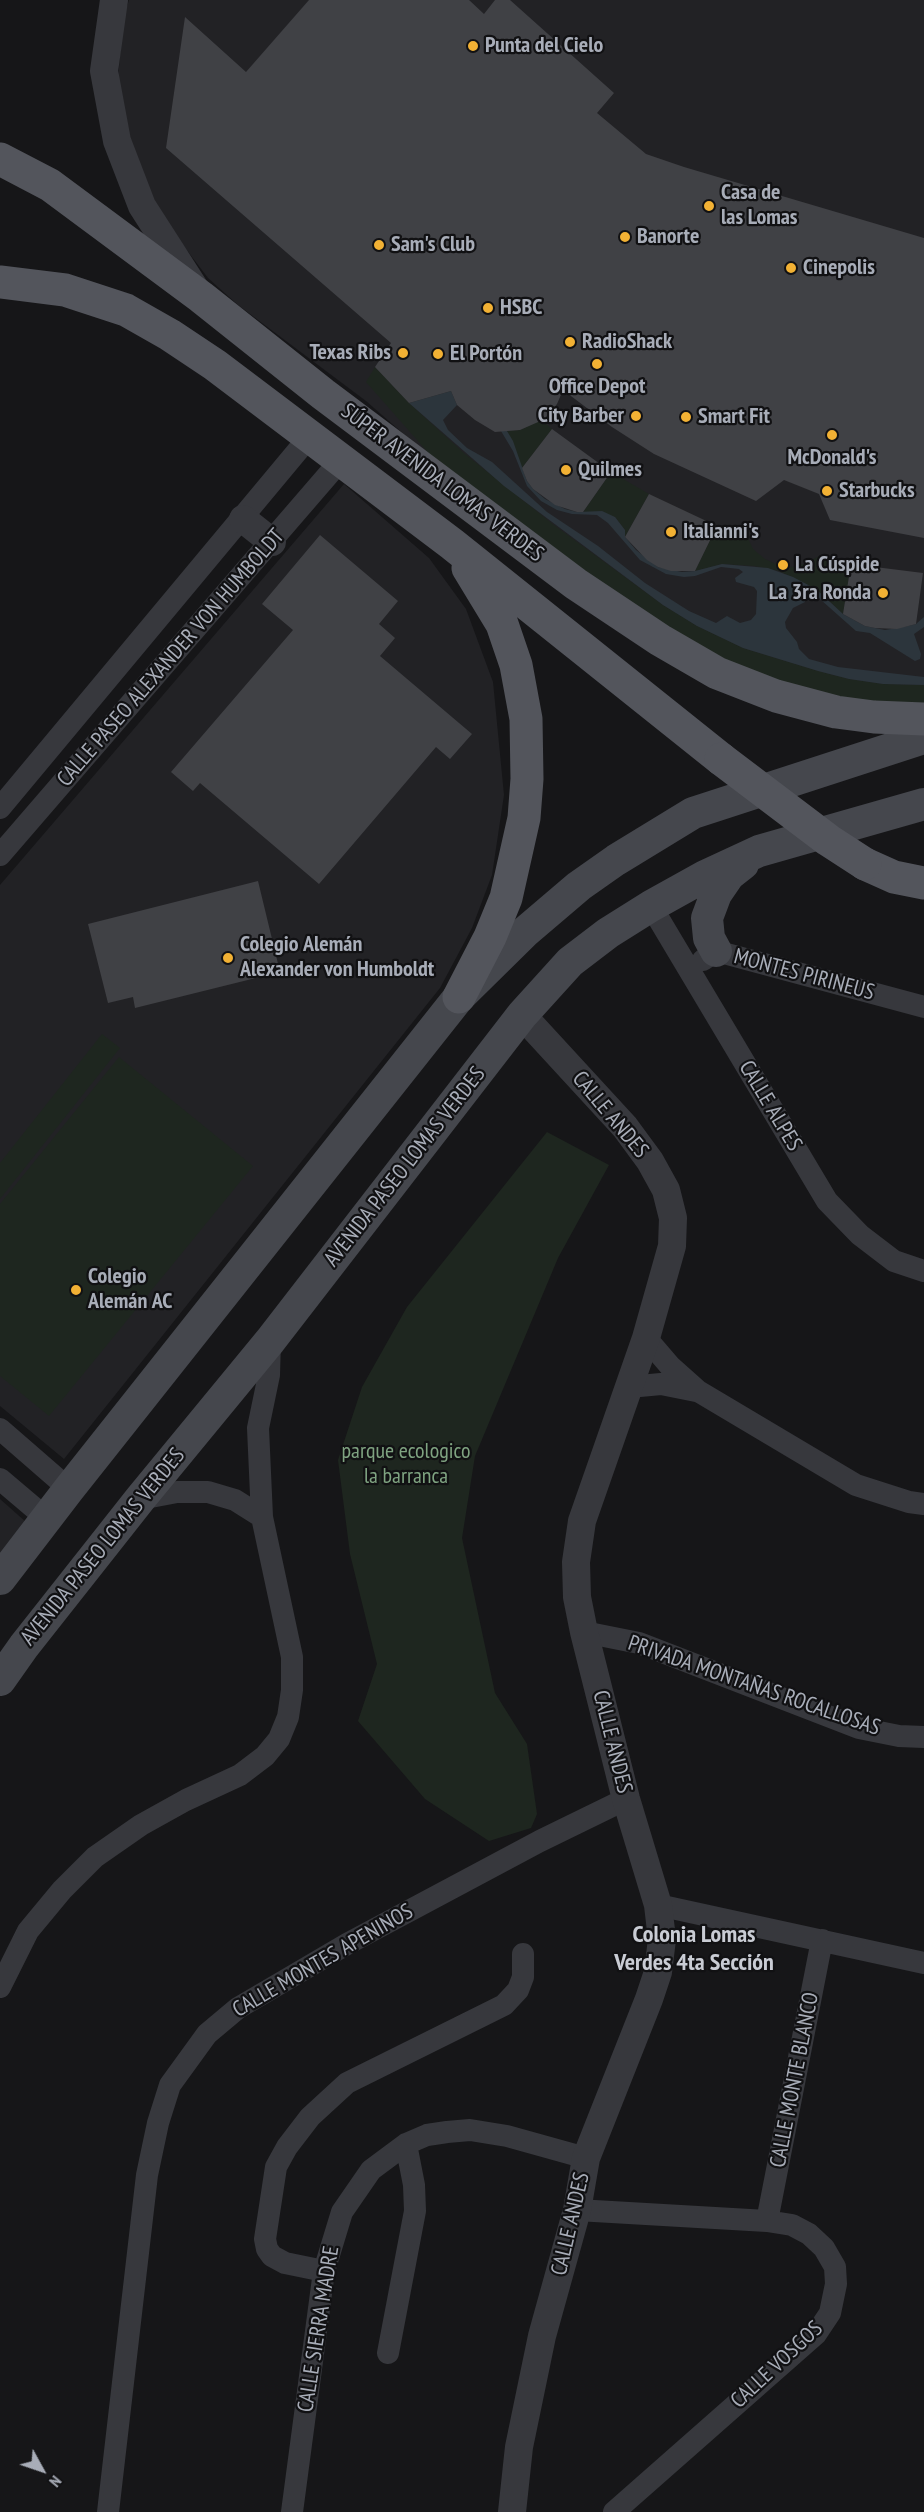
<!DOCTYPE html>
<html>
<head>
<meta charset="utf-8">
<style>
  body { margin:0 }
  #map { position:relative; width:924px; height:2512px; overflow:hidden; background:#161618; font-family:"PT Sans Narrow",sans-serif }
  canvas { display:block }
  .north { position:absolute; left:12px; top:2440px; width:60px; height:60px; -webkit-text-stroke:4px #111113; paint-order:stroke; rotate:130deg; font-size:16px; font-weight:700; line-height:24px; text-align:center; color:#a8adb8 }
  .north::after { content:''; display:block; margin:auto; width:21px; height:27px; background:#a8adb8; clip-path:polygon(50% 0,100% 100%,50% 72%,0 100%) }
</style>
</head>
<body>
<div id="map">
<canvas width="924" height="2512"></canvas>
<div class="north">N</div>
</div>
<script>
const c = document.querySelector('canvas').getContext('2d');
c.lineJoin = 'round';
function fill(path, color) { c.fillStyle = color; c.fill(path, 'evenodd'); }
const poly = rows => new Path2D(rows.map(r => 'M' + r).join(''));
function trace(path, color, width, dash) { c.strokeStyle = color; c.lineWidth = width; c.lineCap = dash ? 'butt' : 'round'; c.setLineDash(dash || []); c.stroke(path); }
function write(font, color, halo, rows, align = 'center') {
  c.font = font + ' "PT Sans Narrow",sans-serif'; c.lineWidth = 4.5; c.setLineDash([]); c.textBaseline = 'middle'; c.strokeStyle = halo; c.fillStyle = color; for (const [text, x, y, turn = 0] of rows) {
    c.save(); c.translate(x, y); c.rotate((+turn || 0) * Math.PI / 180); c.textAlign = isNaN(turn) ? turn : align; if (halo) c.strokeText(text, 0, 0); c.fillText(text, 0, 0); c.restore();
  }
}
const built = poly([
  [129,0,924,0,924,711,774,682,439,465,366,401,238,305,208,278,154,207,130,143,118,80,123,19],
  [344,484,429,558,466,609,493,682,504,795,492,875,472,928,440,988,64,1459,0,1406,0,885],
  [0,1499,26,1522,0,1556]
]);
const green = poly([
  [375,367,409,403,465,454,554,525,663,605,697,626,743,648,818,671,849,679,883,684,924,685,924,711,852,701,774,682,666,633,439,465,366,382],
  [541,420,552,429,522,468,507,431,520,430],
  [611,472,649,494,625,537,625,530,615,517,583,512],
  [717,526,745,532,753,549,765,559,778,565,792,567,804,564,819,556,851,564,843,614,816,589,779,571,755,566,722,564,695,571],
  [102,1034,120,1048,0,1199,0,1163],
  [119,1057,253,1166,49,1416,0,1376,0,1204],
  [547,1132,609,1165,558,1258,475,1456,462,1538,495,1693,527,1744,537,1814,531,1828,489,1841,425,1799,358,1721,377,1664,350,1554,338,1460,362,1387,407,1307]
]);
const water = poly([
  [451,391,457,405,443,420,448,430,467,448,492,462,547,512,598,546,645,583,689,611,716,623,727,616,740,623,751,620,756,614,757,591,754,587,736,582,735,578,743,572,739,569,721,567,695,576,684,577,666,574,640,560,608,523,597,515,572,514,557,510,541,501,527,486,513,451,501,431,507,431,513,441,527,481,533,489,545,499,565,509,577,512,602,511,615,517,625,530,625,537,636,550,658,567,682,572,695,571,722,564,768,568,793,577,816,589,843,614,865,626,885,630,908,626,916,624,924,617,924,627,914,634,921,654,920,659,915,661,870,633,856,631,812,592,808,593,805,602,793,608,785,622,786,628,797,642,799,649,809,659,838,667,924,677,924,685,883,684,849,679,818,671,743,648,697,626,663,605,504,486,409,403]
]);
const building = poly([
  [309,0,469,0,484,14,495,0,510,0,614,93,597,113,646,154,684,167,924,238,924,538,830,520,819,494,784,480,756,501,654,454,612,427,563,390,557,404,545,419,520,430,495,432,475,420,457,405,451,391,409,403,375,367,391,343,166,148,185,17,246,72],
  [552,429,611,472,583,512,577,512,555,505,533,489,527,481,522,468],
  [649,494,717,526,695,571,671,571,658,567,647,560,625,537],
  [320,535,398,601,379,624,395,638,380,656,472,734,450,759,436,747,319,884,200,783,193,791,171,772,293,630,262,604],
  [851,564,923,573,916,624,897,629,875,628,865,626,843,614],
  [258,881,280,972,135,1008,133,997,108,1003,88,924]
]);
const minor = poly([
  [0,808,310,436],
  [0,855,341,460],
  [651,906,827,1201,860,1235,894,1261,924,1271],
  [703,960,716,951,924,1007],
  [646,1338,670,1366,698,1391,856,1485,909,1502,924,1504],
  [629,1387,661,1384,696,1391],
  [0,1429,69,1489],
  [0,1479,46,1518],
  [140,1499,177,1492,208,1492,235,1500,262,1517],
  [584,1632,639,1643,859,1728,899,1736,924,1737],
  [658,1905,924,1963],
  [0,1987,28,1931,62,1890,95,1857,141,1825,186,1800,240,1775,265,1756,279,1739,288,1717,292,1690,292,1657,262,1517,258,1428,269,1375,270,1341],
  [577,2210,767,2221,792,2225,809,2234,824,2248,835,2267,836,2284,830,2313,816,2334,614,2512],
  [767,2221,822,1940],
  [324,2271,285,2263,272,2256,267,2249,265,2239,276,2167,287,2147,310,2117,347,2083,504,2005,518,1990,523,1977,523,1954],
  [388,2353,415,2211,414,2185,406,2144],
  [108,2512,147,2175,158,2123,170,2085,207,2034,238,2008,347,1944,540,1841,626,1799],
  [292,2512,324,2271,342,2212,371,2170,406,2144,427,2135,447,2132,470,2130,507,2136,586,2158]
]);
const tertiary = poly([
  [114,0,104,71,117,141,142,206,196,290],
  [243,519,272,542],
  [512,2512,519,2447,542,2336,577,2210,586,2158,649,1999,658,1972,662,1939,658,1905,626,1799,584,1632,577,1597,576,1562,582,1521,646,1338,672,1246,673,1218,666,1190,650,1161,625,1127,522,1015]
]);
const secondary = poly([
  [716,951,709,938,707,918,716,894,729,875,743,864],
  [0,1579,69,1489,459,997,525,932,579,886,616,860,693,813,924,738],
  [0,1680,24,1646,140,1499,270,1341,522,1015,570,962,608,933,651,906,705,876,759,851,924,804]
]);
const primary = poly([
  [0,159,50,185,201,297,323,394,576,584,660,640,717,673,776,696,836,712,874,717,924,719],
  [0,282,65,290,126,310,170,335,215,365,452,544,721,759],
  [865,864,894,877,924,883],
  [459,997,490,937,506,898,524,818,527,779,526,719,516,665,502,624,468,568]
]);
const primaryBridge = poly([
  [721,759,828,840,865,864]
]);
const markers = [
  [473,46,6,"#f2b134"],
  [709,206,6,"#f2b134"],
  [625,237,6,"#f2b134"],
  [379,245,6,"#f2b134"],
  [791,268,6,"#f2b134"],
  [488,308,6,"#f2b134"],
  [570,342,6,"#f2b134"],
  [403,353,6,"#f2b134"],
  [438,354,6,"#f2b134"],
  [597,364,6,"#f2b134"],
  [636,416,6,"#f2b134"],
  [686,417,6,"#f2b134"],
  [832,435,6,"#f2b134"],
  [566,470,6,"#f2b134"],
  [827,491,6,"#f2b134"],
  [671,532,6,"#f2b134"],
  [783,565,6,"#f2b134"],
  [883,593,6,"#f2b134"],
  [228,958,6,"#f2b134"],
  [76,1290,6,"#f2b134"]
];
const poiNames = [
  ["Punta del Cielo",485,46],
  ["Casa de",721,193],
  ["las Lomas",721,218],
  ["Banorte",637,237],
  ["Sam's Club",391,245],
  ["Cinepolis",803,268],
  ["HSBC",500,308],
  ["RadioShack",582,342],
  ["Texas Ribs",391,353,"right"],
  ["El Portón",450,354],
  ["Office Depot",597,387,"center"],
  ["City Barber",624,416,"right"],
  ["Smart Fit",698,417],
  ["McDonald's",832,458,"center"],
  ["Quilmes",578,470],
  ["Starbucks",839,491],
  ["Italianni's",683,532],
  ["La Cúspide",795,565],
  ["La 3ra Ronda",871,593,"right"],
  ["Colegio Alemán",240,945],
  ["Alexander von Humboldt",240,970],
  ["Colegio",88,1277],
  ["Alemán AC",88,1302]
];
const streetNames = [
  ["SÚPER AVENIDA LOMAS VERDES",442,483,37],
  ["CALLE PASEO ALEXANDER VON HUMBOLDT",171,658,-49],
  ["MONTES PIRINEUS",804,975,15],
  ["CALLE ALPES",770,1106,59],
  ["CALLE ANDES",610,1115,50],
  ["AVENIDA PASEO LOMAS VERDES",405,1167,-52],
  ["AVENIDA PASEO LOMAS VERDES",103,1547,-51],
  ["PRIVADA MONTAÑAS ROCALLOSAS",754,1686,19],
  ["CALLE ANDES",612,1742,76],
  ["CALLE MONTES APENINOS",323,1961,-30],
  ["CALLE MONTE BLANCO",795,2080,-79],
  ["CALLE ANDES",571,2224,-77],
  ["CALLE SIERRA MADRE",319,2329,-81],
  ["CALLE VOSGOS",777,2365,-43]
];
const parkNames = [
  ["parque ecologico",406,1452],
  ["la barranca",406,1477]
];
const neighbourhoodNames = [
  ["Colonia Lomas",694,1935],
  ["Verdes 4ta Sección",694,1963]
];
fill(built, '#222225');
fill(green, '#1e261f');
fill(water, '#2c353c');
fill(building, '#404145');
trace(minor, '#37383d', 22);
trace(tertiary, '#37383d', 28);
trace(secondary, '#45474d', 32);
trace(primary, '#53555c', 33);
trace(primaryBridge, '#53555c', 33);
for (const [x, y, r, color] of markers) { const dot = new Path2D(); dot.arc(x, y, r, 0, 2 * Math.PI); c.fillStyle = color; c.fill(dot); trace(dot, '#111113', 2); }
write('bold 22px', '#a8adb8', '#111113', poiNames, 'left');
write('22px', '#a8adb8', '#111113', streetNames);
write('22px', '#7fa381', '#111113', parkNames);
write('bold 24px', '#c9ccd4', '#111113', neighbourhoodNames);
</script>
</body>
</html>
